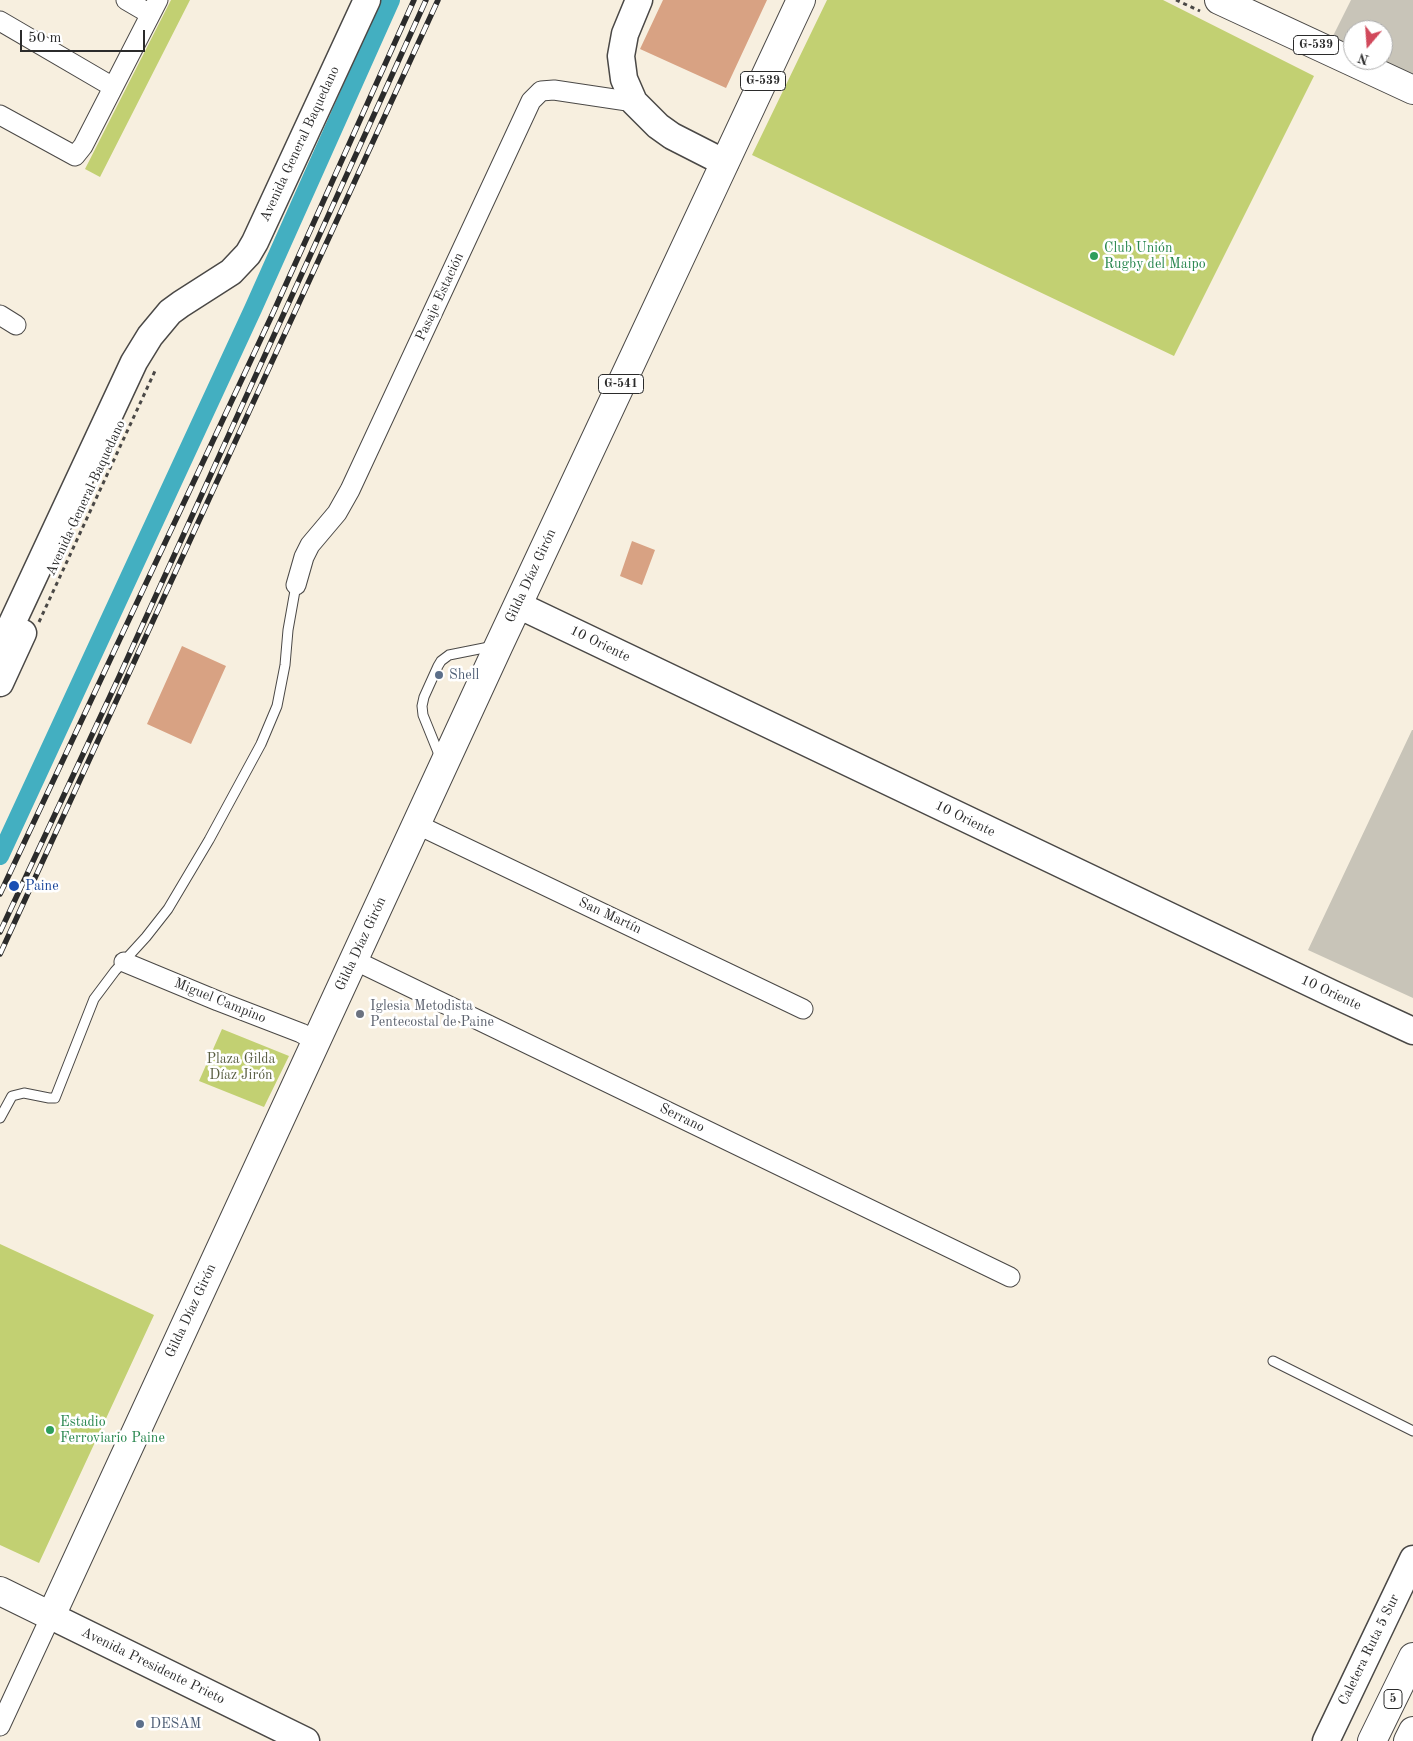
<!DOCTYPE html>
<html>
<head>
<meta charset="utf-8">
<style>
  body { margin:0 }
  #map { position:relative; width:1413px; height:1741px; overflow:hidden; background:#f7efdf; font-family:"Old Standard TT",serif }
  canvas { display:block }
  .north { position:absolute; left:1343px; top:20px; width:50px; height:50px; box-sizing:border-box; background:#fff; border:1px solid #aaa; border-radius:50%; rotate:198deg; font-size:14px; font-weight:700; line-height:20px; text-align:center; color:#2b2b2b }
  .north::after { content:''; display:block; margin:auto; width:18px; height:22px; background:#d1495b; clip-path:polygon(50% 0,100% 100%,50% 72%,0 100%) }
  .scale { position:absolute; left:20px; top:30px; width:125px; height:22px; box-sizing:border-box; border:2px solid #2b2b2b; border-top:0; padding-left:6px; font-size:15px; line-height:18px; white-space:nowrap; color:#2b2b2b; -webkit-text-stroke:4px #fff; paint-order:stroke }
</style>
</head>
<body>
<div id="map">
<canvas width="1413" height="1741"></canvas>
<div class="north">N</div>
<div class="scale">50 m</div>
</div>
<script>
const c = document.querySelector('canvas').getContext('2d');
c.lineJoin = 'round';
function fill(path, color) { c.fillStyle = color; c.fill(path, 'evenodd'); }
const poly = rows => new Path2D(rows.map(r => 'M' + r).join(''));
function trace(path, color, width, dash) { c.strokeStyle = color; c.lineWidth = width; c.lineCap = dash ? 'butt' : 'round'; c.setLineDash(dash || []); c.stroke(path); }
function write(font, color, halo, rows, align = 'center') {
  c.font = font + ' "Old Standard TT",serif'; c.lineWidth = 5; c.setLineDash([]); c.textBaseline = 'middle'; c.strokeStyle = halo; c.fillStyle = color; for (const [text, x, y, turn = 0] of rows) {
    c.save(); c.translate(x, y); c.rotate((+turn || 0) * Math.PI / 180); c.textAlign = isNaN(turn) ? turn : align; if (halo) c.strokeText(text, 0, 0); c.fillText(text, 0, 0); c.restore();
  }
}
const industrial = poly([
  [1351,0,1413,0,1413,77,1379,60,1383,60,1383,30,1353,30,1353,48,1332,38],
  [1412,730,1413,730,1413,998,1308,950]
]);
const green = poly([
  [171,0,190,0,100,177,85,169],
  [827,0,1163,0,1314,76,1174,356,752,155],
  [222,1029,289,1056,264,1107,199,1081],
  [0,1244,154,1315,39,1563,0,1545]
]);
const canal = poly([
  [0,856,253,309,391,0]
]);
const building = poly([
  [663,0,767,0,726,88,640,49],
  [632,541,655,550,642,585,620,576],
  [182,646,226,666,191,744,147,724]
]);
const path = poly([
  [1176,0,1200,11],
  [39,622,155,371]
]);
const lane = poly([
  [440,757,423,715,422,706,424,697,438,666,441,661,449,655,494,646],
  [0,1118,12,1096,24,1093,49,1098,55,1098,94,999,115,971,146,937,168,909,209,840,261,744,277,706,285,665,288,630,296,585],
  [1273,1361,1413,1431]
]);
const street = poly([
  [126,0,150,14],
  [0,21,113,87],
  [0,115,75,156,83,146,158,0],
  [0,315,16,325],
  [296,585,304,557,310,545,337,513,350,490,531,101,541,91,554,90,634,102],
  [416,824,803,1009],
  [354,960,1010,1277],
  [124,962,218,1001,301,1033,316,1041],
  [0,1726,51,1616]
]);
const secondary = poly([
  [639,0,625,34,621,56,624,79,634,102,658,126,672,136,725,163],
  [518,605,1333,994,1413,1031],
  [0,649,134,362,150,336,170,312,181,304,231,272,248,254,255,242,367,0],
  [0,683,23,633],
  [51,1616,306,1741],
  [1326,1741,1413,1559]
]);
const primary = poly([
  [1219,0,1413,90],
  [0,1591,51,1616,499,645,801,0]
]);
const highway = poly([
  [1372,1741,1413,1657],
  [1408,1741,1413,1731]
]);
const rail = poly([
  [0,894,273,313,414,0],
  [0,932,119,677,426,0],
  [0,954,438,0]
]);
const markers = [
  [1094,256,5,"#2e9e5b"],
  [439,675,5,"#5c6f8a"],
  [14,886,6,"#1a4fb4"],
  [360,1014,5,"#6b7280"],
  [50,1430,5,"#2e9e5b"],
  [140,1724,5,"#5c6f8a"]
];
const shields = [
  [1316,45,45],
  [763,81,45],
  [621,384,45],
  [1393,1699,18]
];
const shieldNames = [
  ["G-539",1316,45],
  ["G-539",763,81],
  ["G-541",621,384],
  ["5",1393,1699]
];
const streetNames = [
  ["Avenida General Baquedano",300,144,-65],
  ["Pasaje Estación",440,297,-65],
  ["Avenida General Baquedano",86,498,-65],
  ["Gilda Díaz Girón",531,576,-65],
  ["10 Oriente",600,644,26],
  ["10 Oriente",965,819,26],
  ["San Martín",610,916,25],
  ["Gilda Díaz Girón",361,944,-65],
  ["10 Oriente",1331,993,25],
  ["Miguel Campino",220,1001,22],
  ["Serrano",682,1118,26],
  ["Gilda Díaz Girón",191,1311,-65],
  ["Caletera Ruta 5 Sur",1369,1650,-64],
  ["Avenida Presidente Prieto",153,1666,26]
];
const leisureNames = [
  ["Club Unión",1104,248],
  ["Rugby del Maipo",1104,264],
  ["Estadio",60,1422],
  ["Ferroviario Paine",60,1438]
];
const serviceNames = [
  ["Shell",449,675],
  ["DESAM",150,1724]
];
const transitNames = [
  ["Paine",25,886]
];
const worshipNames = [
  ["Iglesia Metodista",370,1006],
  ["Pentecostal de Paine",370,1022]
];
const parkNames = [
  ["Plaza Gilda",241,1059],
  ["Díaz Jirón",241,1075]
];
fill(industrial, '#c8c4b8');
fill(green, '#c2d072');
trace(canal, '#43afc1', 18);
fill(building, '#d8a283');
trace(lane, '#4a4846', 11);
trace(street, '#4a4846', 21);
trace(secondary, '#4a4846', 29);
trace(primary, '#4a4846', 30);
trace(highway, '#4a4846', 30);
trace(path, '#4a4846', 3, [4, 4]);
trace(lane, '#fff', 9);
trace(street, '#fff', 19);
trace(secondary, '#fff', 26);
trace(primary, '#fff', 28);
trace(highway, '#fff', 28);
trace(rail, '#2b2b2b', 5.5);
trace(rail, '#fff', 4, [11]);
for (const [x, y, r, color] of markers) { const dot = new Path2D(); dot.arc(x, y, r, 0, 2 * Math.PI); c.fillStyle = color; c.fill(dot); trace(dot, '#fff', 2); }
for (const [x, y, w] of shields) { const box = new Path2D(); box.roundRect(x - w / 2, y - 9.5, w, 19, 4); c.fillStyle = '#fff'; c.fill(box); trace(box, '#2b2b2b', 1); }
write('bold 12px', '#2b2b2b', null, shieldNames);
write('14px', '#2b2b2b', '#fff', streetNames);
write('14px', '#27864d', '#fff', leisureNames, 'left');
write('14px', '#4e5e75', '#fff', serviceNames, 'left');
write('14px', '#164399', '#fff', transitNames, 'left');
write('14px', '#5b616d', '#fff', worshipNames, 'left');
write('14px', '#585d40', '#fff', parkNames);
</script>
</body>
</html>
